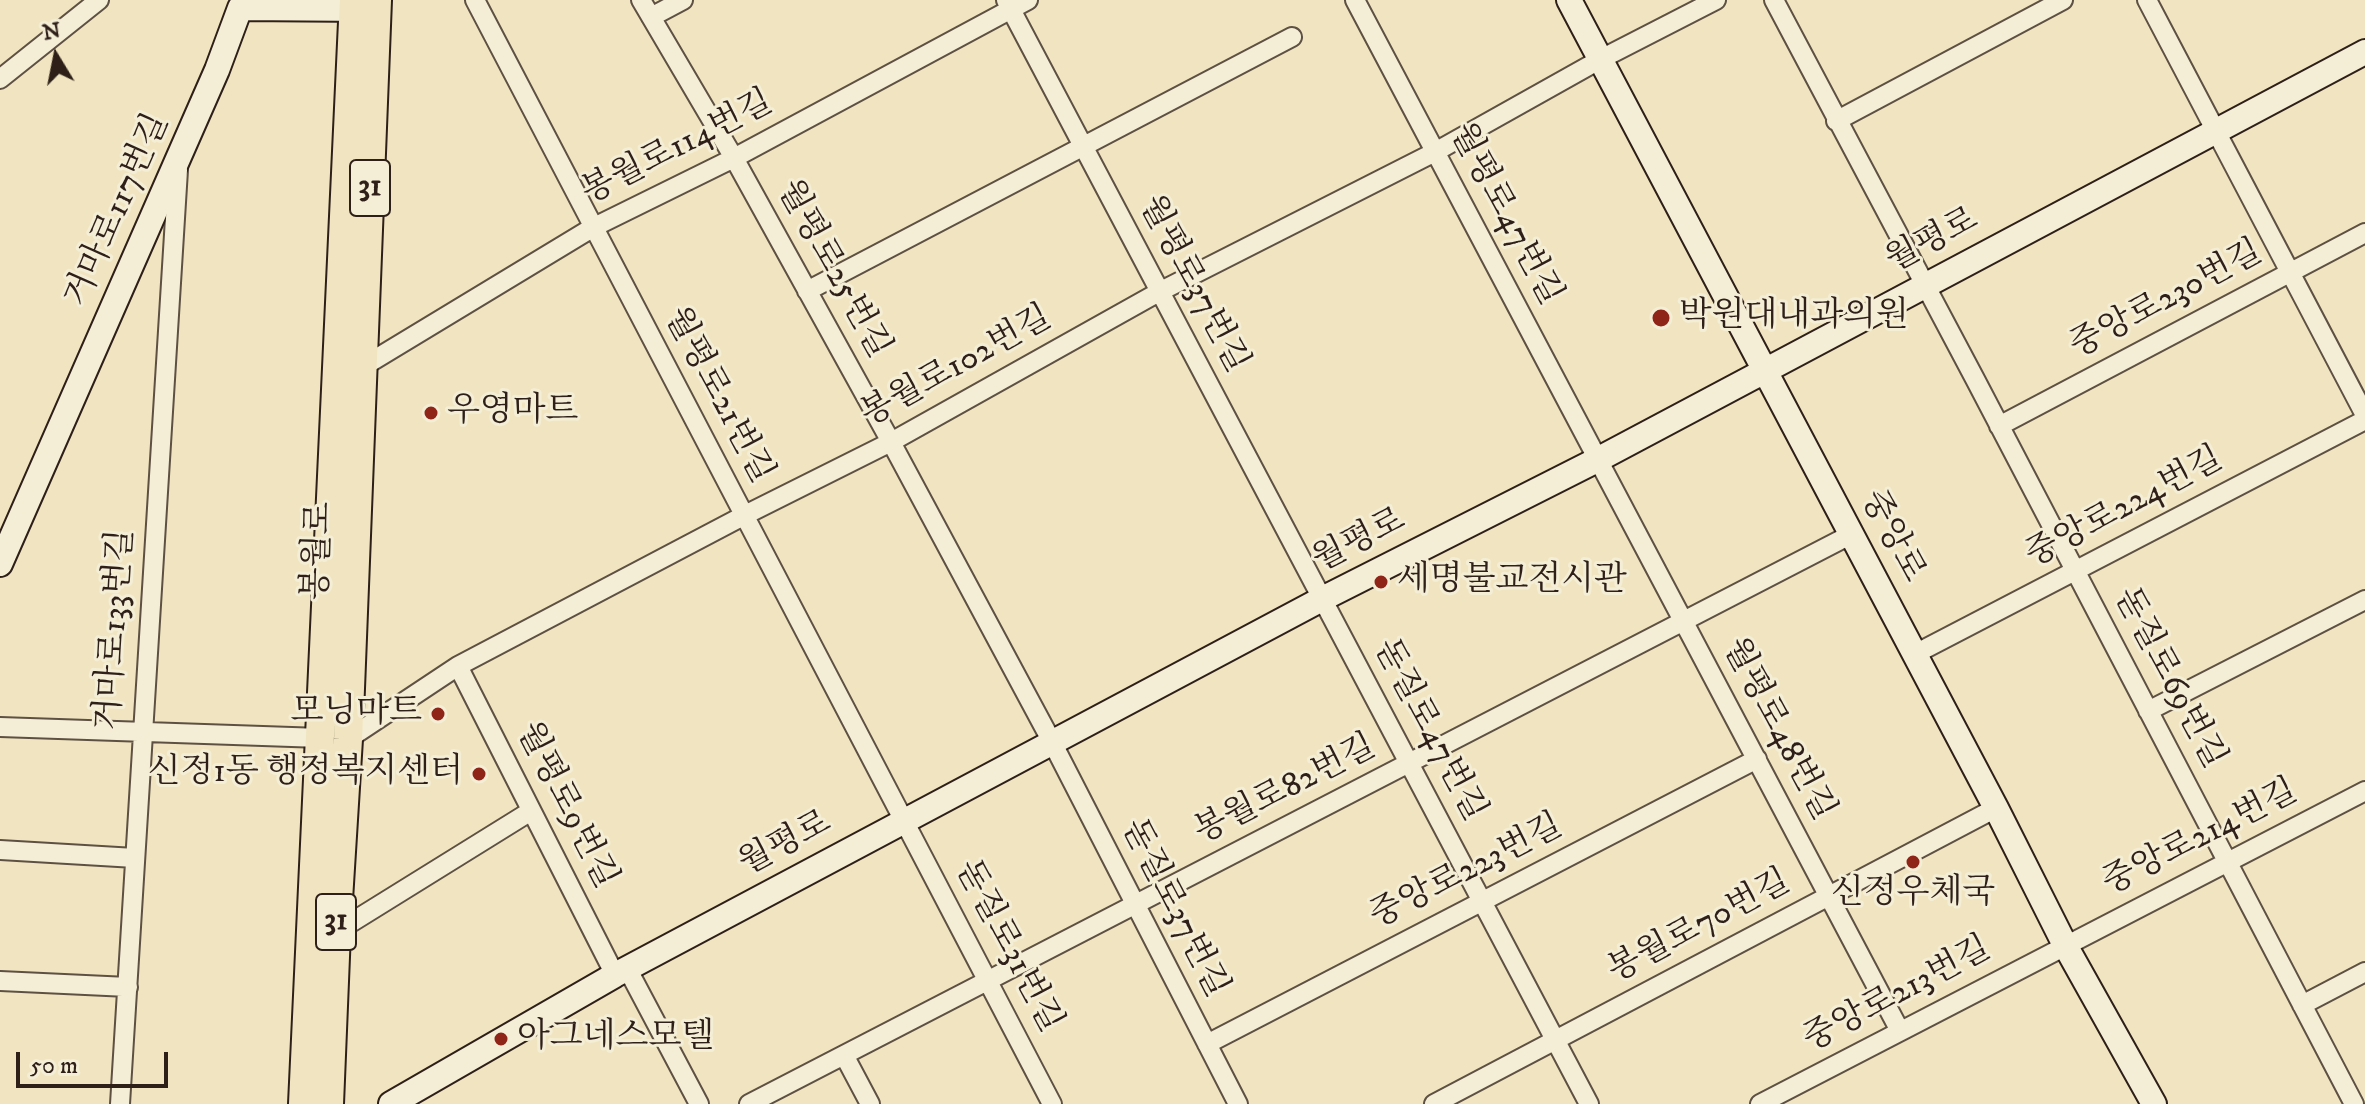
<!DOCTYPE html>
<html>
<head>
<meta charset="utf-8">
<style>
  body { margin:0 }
  #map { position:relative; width:2365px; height:1104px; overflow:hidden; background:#f0e5c0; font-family:"IM FELL DW Pica",serif }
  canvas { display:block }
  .north { position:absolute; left:16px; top:16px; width:80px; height:80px; -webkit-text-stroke:6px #f5eed6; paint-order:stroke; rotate:350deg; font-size:22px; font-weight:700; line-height:32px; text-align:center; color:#2e1f19 }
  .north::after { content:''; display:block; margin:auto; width:28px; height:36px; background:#2e1f19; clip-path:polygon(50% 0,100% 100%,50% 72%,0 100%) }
  .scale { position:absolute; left:16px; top:1052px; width:152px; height:36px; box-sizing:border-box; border:4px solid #2e1f19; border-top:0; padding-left:10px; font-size:24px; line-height:28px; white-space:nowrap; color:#2e1f19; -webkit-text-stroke:6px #f5eed6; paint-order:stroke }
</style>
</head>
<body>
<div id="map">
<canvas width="2365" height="1104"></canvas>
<div class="north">N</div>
<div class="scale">50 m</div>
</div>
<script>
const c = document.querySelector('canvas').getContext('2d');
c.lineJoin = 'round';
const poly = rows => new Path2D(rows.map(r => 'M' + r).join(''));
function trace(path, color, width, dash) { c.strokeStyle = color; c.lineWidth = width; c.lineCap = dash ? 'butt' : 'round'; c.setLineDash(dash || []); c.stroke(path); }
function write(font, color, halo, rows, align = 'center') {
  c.font = font + ' "IM FELL DW Pica","Noto Serif KR",serif'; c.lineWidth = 6; c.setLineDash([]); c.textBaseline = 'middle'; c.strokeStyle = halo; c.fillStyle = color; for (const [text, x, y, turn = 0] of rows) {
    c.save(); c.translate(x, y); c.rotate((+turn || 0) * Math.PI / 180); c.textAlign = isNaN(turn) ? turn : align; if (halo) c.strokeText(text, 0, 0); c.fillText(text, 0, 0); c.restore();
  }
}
const street = poly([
  [475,0,1052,1104],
  [641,0,734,158,891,442,1052,742,1238,1104],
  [1006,0,1589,1104],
  [1355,0,1900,1031],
  [1774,0,1975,379,2354,1104],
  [2147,0,2365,415],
  [651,17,683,0],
  [0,79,99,0],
  [1836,121,2063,0],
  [807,291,1292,37],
  [364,366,592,228,734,158,1028,0],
  [1999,426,2365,233],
  [1915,654,2365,420],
  [458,666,615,975],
  [2148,711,2365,600],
  [0,727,321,738],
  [348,739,458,666,745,515,891,442,1159,292,1435,152,1601,59,1716,0],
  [0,850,135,858],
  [336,932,531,811],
  [627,968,699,1104],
  [0,981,128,987],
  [2302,1005,2365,972],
  [1207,1044,1757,759],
  [844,1055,870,1104],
  [120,1104,178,170],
  [749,1104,1852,534],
  [1434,1104,1996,808],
  [1760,1104,2365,791]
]);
const secondary = poly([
  [1569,0,1996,808,2065,945,2154,1104],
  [0,564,217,70,240,8,371,9],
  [391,1104,615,975,1322,599,1597,460,2365,52]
]);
const primary = poly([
  [303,1104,354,0],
  [329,1104,336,932,348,739,377,0]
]);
const markers = [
  [1661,318,10,"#8f2418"],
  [431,413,8,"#8f2418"],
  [1381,582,8,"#8f2418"],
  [438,714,8,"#8f2418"],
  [479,774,8,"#8f2418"],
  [1913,862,8,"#8f2418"],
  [501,1039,8,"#8f2418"]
];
const shields = [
  [370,188,40],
  [336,922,40]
];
const shieldNames = [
  ["31",370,188],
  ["31",336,922]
];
const streetNames = [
  ["봉월로114번길",678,149,-27],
  ["거마로117번길",119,211,-66],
  ["월평로47번길",1504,215,62],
  ["월평로",1933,242,-28],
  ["월평로25번길",832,270,61],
  ["월평로37번길",1192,285,62],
  ["중앙로230번길",2167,301,-28],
  ["봉월로102번길",957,368,-29],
  ["월평로21번길",717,396,62],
  ["중앙로224번길",2125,509,-28],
  ["중앙로",1891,537,62],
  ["월평로",1360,542,-27],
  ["봉월로",320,551,-88],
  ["거마로133번길",117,630,-86],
  ["돋질로69번길",2168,679,62],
  ["월평로48번길",1777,730,62],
  ["돋질로47번길",1428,731,62],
  ["봉월로82번길",1286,791,-27],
  ["월평로9번길",565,806,63],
  ["중앙로214번길",2201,839,-27],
  ["월평로",786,845,-28],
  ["중앙로223번길",1467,873,-27],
  ["돋질로37번길",1173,909,63],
  ["봉월로70번길",1700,928,-28],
  ["돋질로31번길",1007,947,62],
  ["중앙로213번길",1898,996,-28]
];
const poiNames = [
  ["박원대내과의원",1679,318],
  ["우영마트",447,413],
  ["세명불교전시관",1397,582],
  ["모닝마트",422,714,"right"],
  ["신정1동 행정복지센터",463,774,"right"],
  ["신정우체국",1913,895,"center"],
  ["아그네스모텔",517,1039]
];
trace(street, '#5e5043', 22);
trace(secondary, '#2e1f19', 28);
trace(primary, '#2e1f19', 32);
trace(street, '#f5eed6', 18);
trace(secondary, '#f5eed6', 24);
trace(primary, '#f0e5c0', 28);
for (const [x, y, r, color] of markers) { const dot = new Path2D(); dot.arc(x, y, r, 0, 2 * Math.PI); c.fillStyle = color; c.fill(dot); trace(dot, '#f5eed6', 3); }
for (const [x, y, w] of shields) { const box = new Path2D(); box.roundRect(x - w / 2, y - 28, w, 56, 6); c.fillStyle = '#f5eed6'; c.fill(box); trace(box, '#2e1f19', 2); }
write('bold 32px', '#2e1f19', null, shieldNames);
write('34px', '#2e1f19', '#f5eed6', streetNames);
write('34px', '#2e1f19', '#f5eed6', poiNames, 'left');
</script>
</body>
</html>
